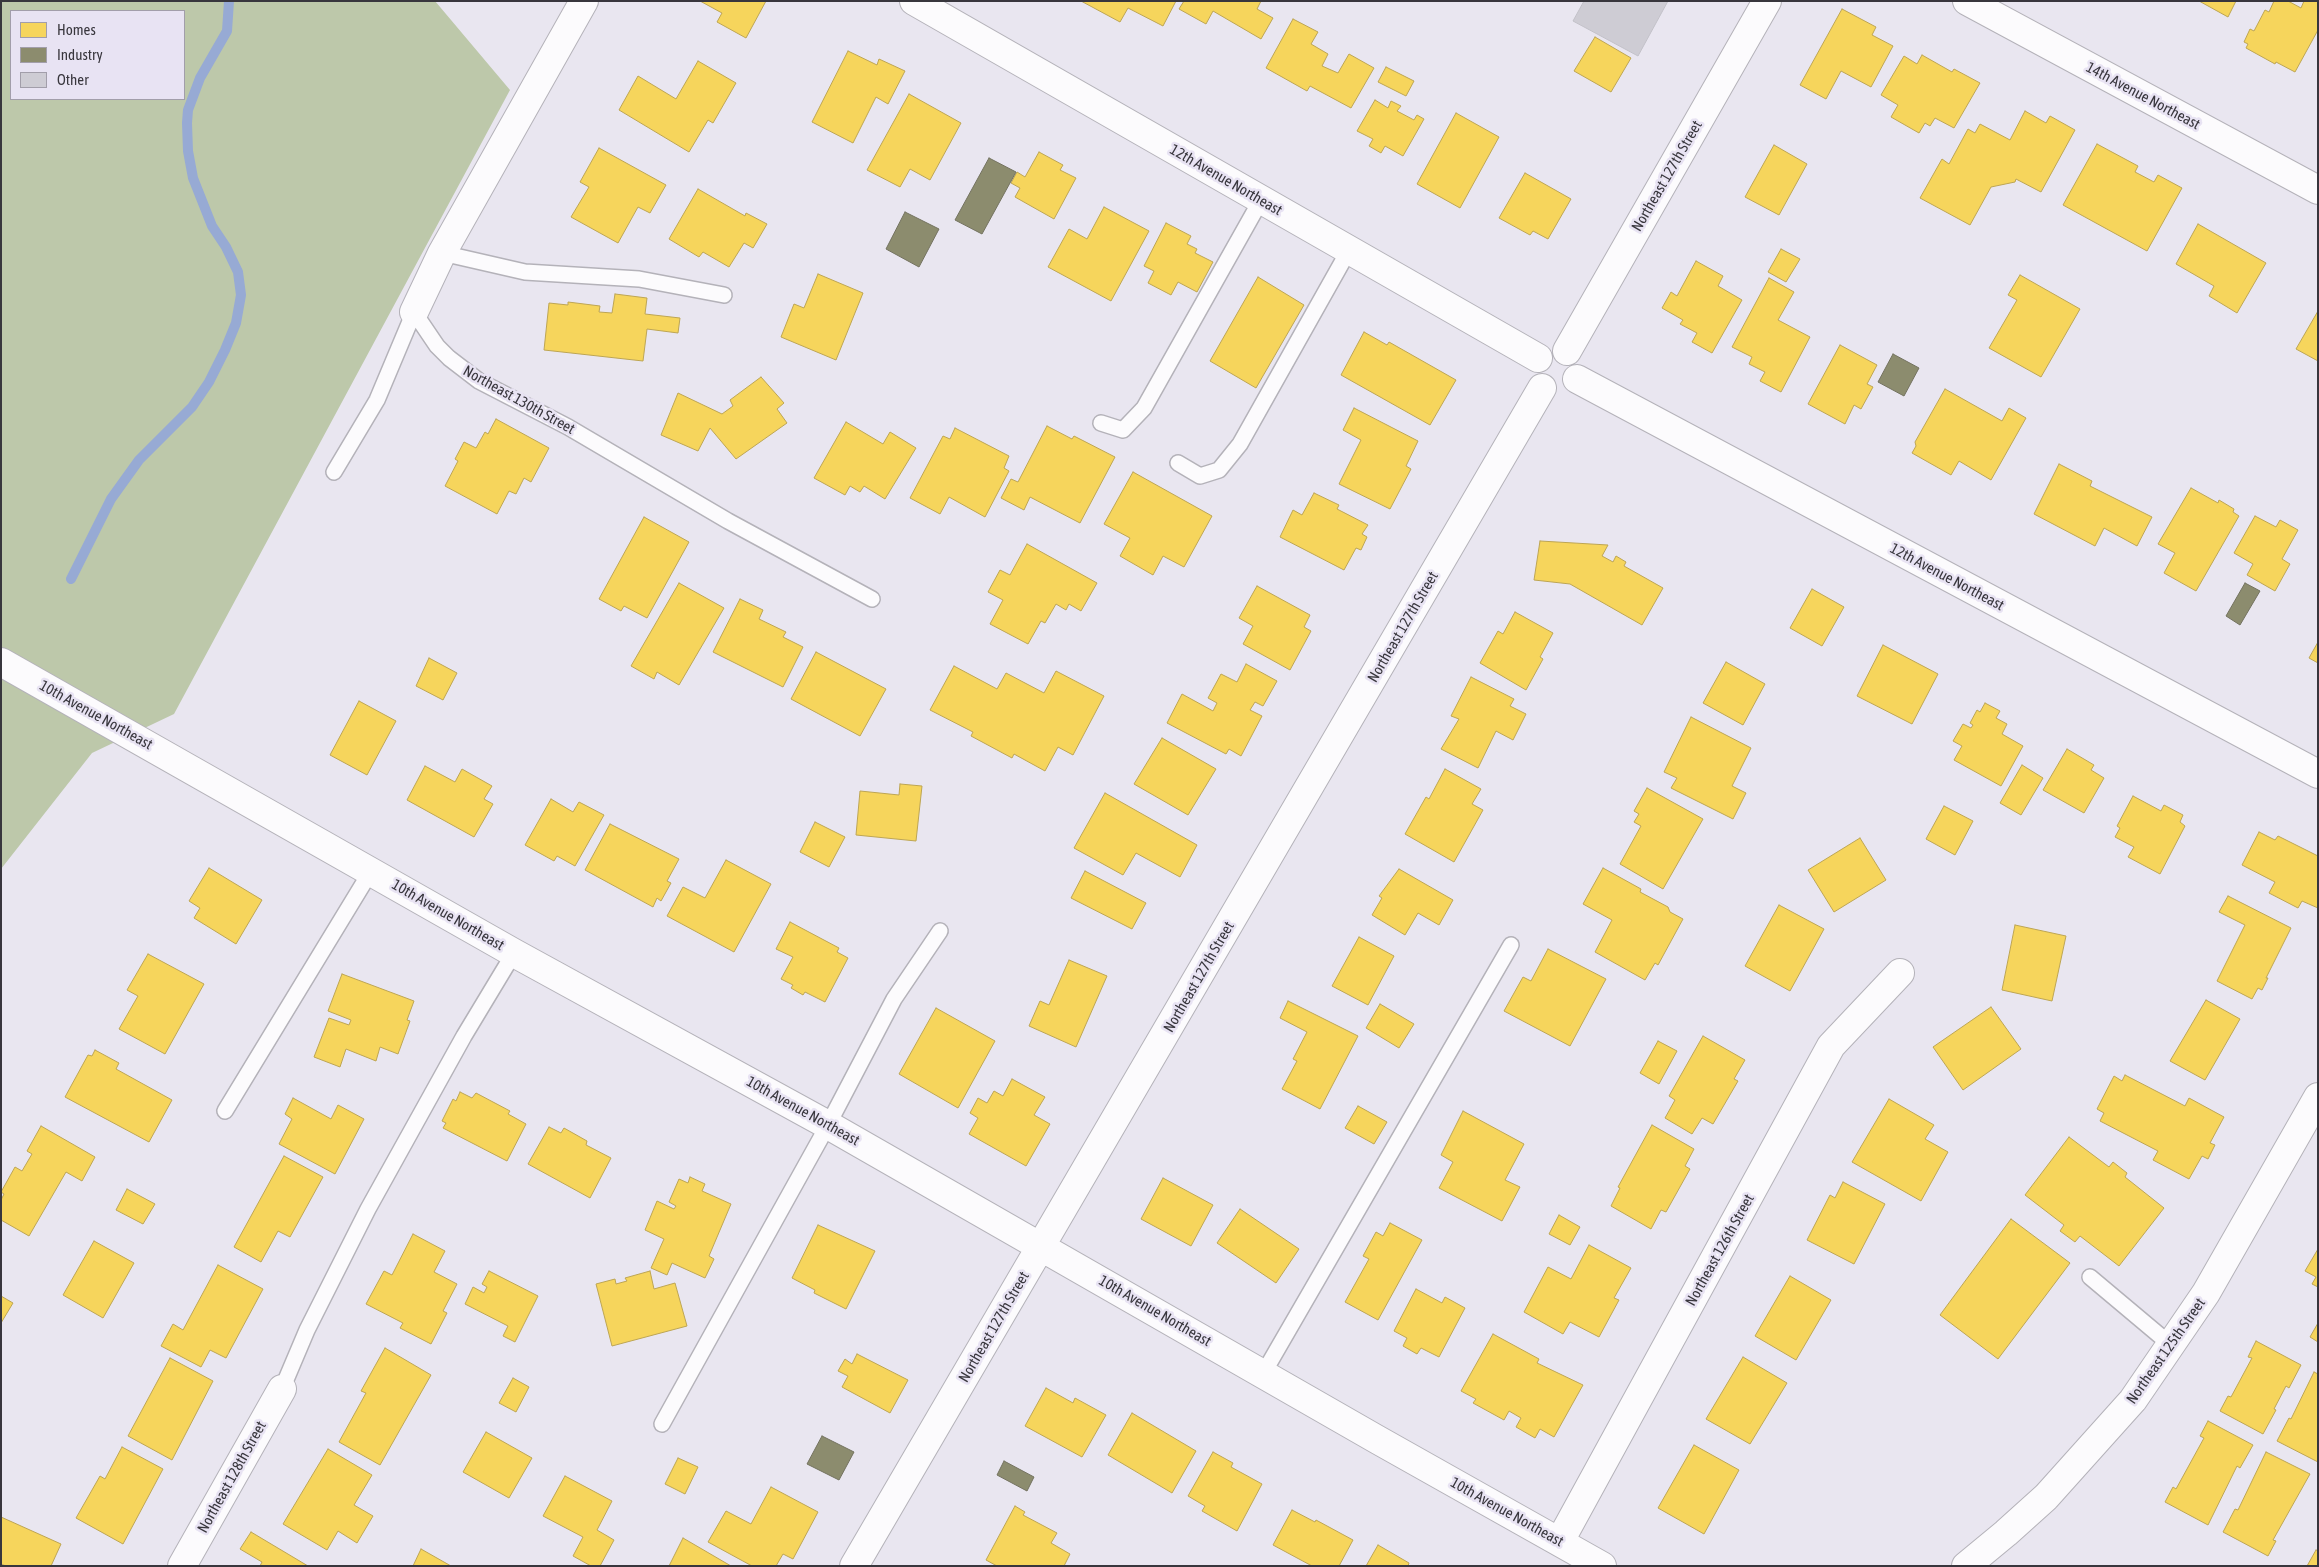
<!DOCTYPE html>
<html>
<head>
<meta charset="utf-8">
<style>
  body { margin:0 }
  #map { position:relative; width:2319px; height:1567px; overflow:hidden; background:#e9e6f0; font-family:"Asap Condensed",sans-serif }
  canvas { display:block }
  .frame { position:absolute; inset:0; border:2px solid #38363d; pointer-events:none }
  .legend { position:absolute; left:10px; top:10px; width:175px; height:90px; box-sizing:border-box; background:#e8e3f3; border:1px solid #a29eaa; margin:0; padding:6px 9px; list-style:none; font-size:15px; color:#38363d }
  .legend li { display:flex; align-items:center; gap:10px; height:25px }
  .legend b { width:25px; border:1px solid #a29eaa }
</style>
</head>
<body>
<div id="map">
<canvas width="2319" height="1567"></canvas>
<div class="frame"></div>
<ul class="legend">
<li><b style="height:14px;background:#f6d55c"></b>Homes</li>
<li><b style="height:14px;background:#8c8c6e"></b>Industry</li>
<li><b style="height:14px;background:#ceccd4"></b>Other</li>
</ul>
</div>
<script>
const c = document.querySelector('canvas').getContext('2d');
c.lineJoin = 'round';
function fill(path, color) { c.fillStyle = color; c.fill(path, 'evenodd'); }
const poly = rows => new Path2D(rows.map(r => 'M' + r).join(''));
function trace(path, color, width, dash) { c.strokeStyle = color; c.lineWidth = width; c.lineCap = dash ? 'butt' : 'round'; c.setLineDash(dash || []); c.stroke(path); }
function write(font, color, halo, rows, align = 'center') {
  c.font = font + ' "Asap Condensed",sans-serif'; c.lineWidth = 5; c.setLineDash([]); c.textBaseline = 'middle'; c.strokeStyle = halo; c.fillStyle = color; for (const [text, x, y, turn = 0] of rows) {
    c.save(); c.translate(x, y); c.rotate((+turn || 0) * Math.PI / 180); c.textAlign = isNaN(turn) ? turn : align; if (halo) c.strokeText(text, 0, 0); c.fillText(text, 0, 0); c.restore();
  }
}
const forest = poly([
  [1,1,435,1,510,90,174,714,92,753,1,869],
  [11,11,184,11,184,99,11,99]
]);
const homes = poly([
  [700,1,766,1,746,38,717,22,722,13,700,1],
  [1081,1,1176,1,1163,26,1128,8,1120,22,1081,1],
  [1184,1,1261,1,1257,9,1273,18,1261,39,1213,11,1206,24,1179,9,1184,1],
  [2199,1,2236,1,2228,17,2199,1],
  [2274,1,2288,1,2301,8,2304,1,2318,1,2318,30,2295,72,2276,62,2275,64,2246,48,2248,44,2244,42,2250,29,2254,31,2265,10,2269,12,2274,1],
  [1842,9,1876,27,1872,35,1893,46,1871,87,1841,71,1826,99,1800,85,1842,9],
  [1293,19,1318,32,1311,44,1328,54,1322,66,1338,73,1349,54,1374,68,1351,108,1310,86,1307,91,1266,68,1293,19],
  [1595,37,1631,58,1611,92,1574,71,1595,37],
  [848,51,877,65,879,59,905,71,888,104,876,97,853,143,812,122,848,51],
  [1922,55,1952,72,1954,69,1980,83,1954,128,1935,118,1930,126,1925,123,1919,133,1891,117,1898,105,1881,95,1904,56,1917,64,1922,55],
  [698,61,736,83,713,123,708,120,689,152,619,110,638,76,676,99,698,61],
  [1386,67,1414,81,1406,96,1378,82,1386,67],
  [909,94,961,123,930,180,910,169,900,187,867,170,909,94],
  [1375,100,1388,108,1391,101,1401,106,1397,111,1414,120,1417,115,1424,119,1403,156,1385,146,1381,153,1369,146,1373,139,1357,131,1375,100],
  [2025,111,2046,123,2050,116,2075,130,2041,192,2016,179,2015,182,1991,187,1970,225,1920,198,1942,159,1949,164,1968,129,1975,133,1980,124,2010,140,2025,111],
  [1456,113,1499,137,1460,208,1417,184,1456,113],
  [2097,144,2138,166,2135,172,2154,182,2158,175,2182,188,2147,251,2063,205,2097,144],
  [1774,145,1807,164,1779,215,1745,197,1774,145],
  [599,148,666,185,650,213,638,207,618,243,571,217,589,187,580,182,599,148],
  [1039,152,1063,165,1060,170,1076,178,1054,219,1015,197,1020,188,1011,183,1017,172,1025,177,1039,152],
  [1525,173,1571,199,1548,239,1533,231,1530,235,1499,218,1525,173],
  [698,189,745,216,746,213,767,224,753,248,744,243,729,267,703,252,699,257,669,239,698,189],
  [1104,207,1149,231,1111,301,1048,267,1069,229,1087,239,1104,207],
  [1166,223,1191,236,1187,244,1197,249,1195,253,1213,262,1197,292,1178,282,1171,295,1148,283,1154,271,1144,266,1166,223],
  [2198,224,2266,263,2237,313,2209,296,2214,286,2176,264,2198,224],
  [1781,249,1800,259,1786,282,1768,272,1781,249],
  [1696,261,1723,276,1718,286,1742,300,1712,353,1692,342,1697,333,1680,324,1683,320,1662,308,1671,292,1677,296,1696,261],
  [818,274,863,293,836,360,781,337,794,304,804,308,818,274],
  [2020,275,2080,309,2041,377,1989,348,2017,300,2008,295,2020,275],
  [1258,277,1304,305,1256,388,1210,361,1258,277],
  [1769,278,1794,292,1778,320,1810,337,1781,392,1760,381,1765,372,1749,364,1752,357,1732,347,1769,278],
  [615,294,647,298,645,314,680,318,678,333,647,329,643,361,544,350,549,303,568,305,568,302,600,306,599,312,612,313,615,294],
  [2318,311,2318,361,2296,349,2318,311],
  [1364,332,1387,345,1389,342,1456,380,1430,425,1341,375,1364,332],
  [1840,345,1877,365,1867,384,1873,387,1861,409,1854,405,1845,424,1808,404,1840,345],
  [761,377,784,403,777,409,787,423,736,459,710,428,698,451,661,435,678,393,722,414,733,406,730,400,761,377],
  [1945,389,2002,421,2009,408,2026,418,1991,480,1959,461,1951,475,1912,453,1916,446,1915,442,1945,389],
  [1354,408,1418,441,1406,466,1411,469,1390,509,1339,484,1361,440,1343,430,1354,408],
  [496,419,549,448,531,482,524,478,516,494,509,491,497,514,445,486,458,461,455,459,464,442,476,448,485,432,488,434,496,419],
  [846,422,883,444,890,432,916,448,885,499,864,486,860,492,850,486,845,495,814,478,846,422],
  [1047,426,1072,439,1074,436,1115,457,1080,523,1030,497,1024,510,1001,498,1011,479,1018,482,1047,426],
  [955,428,1009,456,1004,468,1009,471,985,517,949,497,940,514,910,498,943,436,950,439,955,428],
  [2059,464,2092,481,2090,486,2152,517,2137,546,2104,528,2095,546,2034,514,2059,464],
  [1133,472,1212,516,1184,567,1163,556,1153,575,1120,556,1130,538,1104,524,1133,472],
  [2191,488,2218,503,2219,500,2234,509,2233,512,2239,516,2196,591,2164,573,2175,553,2158,544,2191,488],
  [1314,493,1339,505,1337,509,1368,525,1362,534,1367,537,1361,550,1356,548,1344,570,1280,537,1293,510,1302,515,1314,493],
  [2255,516,2276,527,2280,520,2298,530,2282,559,2290,564,2275,591,2247,575,2253,564,2234,553,2255,516],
  [644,517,689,542,647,618,624,606,621,611,599,599,644,517],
  [1540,541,1608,545,1602,556,1613,562,1616,556,1626,562,1624,566,1663,588,1642,625,1570,584,1534,580,1540,541],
  [1027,544,1097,583,1081,611,1069,604,1066,610,1056,604,1045,623,1041,621,1028,644,990,624,1003,600,988,592,1000,570,1010,575,1027,544],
  [679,583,724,608,679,685,657,672,654,679,631,666,679,583],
  [1257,586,1310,615,1304,627,1311,631,1290,670,1243,644,1253,626,1239,618,1257,586],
  [1812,589,1844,607,1822,646,1790,628,1812,589],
  [740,599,763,610,759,619,786,632,783,637,803,647,783,687,713,652,740,599],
  [1515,612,1553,633,1540,657,1543,659,1526,690,1480,663,1498,631,1503,634,1515,612],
  [2318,642,2318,663,2309,658,2318,642],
  [1883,645,1938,674,1912,724,1857,696,1883,645],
  [816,652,886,689,860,736,791,699,816,652],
  [429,658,457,673,443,700,416,686,429,658],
  [1726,662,1765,684,1743,725,1703,703,1726,662],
  [1246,664,1277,681,1263,706,1255,702,1250,710,1262,716,1241,756,1229,749,1226,754,1167,723,1182,694,1213,711,1217,703,1208,698,1221,674,1237,682,1246,664],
  [954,666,997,689,1006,673,1044,693,1056,671,1104,696,1073,755,1058,747,1045,771,1014,754,1012,758,971,736,973,732,930,710,954,666],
  [1471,677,1514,699,1510,706,1526,714,1513,740,1496,731,1478,768,1441,749,1459,719,1451,716,1471,677],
  [359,701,396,721,367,775,330,755,359,701],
  [1985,703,2000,711,1996,718,2007,724,2002,734,2023,746,2001,786,1954,760,1962,746,1953,741,1963,724,1971,728,1973,725,1970,723,1977,710,1980,712,1985,703],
  [1691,717,1751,748,1732,786,1746,793,1733,819,1671,788,1677,778,1664,772,1691,717],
  [1162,738,1216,769,1188,815,1134,784,1162,738],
  [2067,749,2094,765,2091,770,2104,778,2084,813,2043,790,2067,749],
  [2022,765,2043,778,2021,815,2000,803,2022,765],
  [425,766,455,782,462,769,492,786,484,799,493,804,474,837,407,800,425,766],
  [1445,769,1481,789,1472,804,1483,810,1454,862,1405,834,1426,797,1429,799,1445,769],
  [900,784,922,786,916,841,856,835,860,791,899,795,900,784],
  [1647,788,1703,819,1663,889,1620,864,1641,826,1634,822,1639,814,1634,811,1647,788],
  [1105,793,1197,845,1180,877,1136,853,1123,875,1074,848,1105,793],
  [2133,796,2161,811,2164,805,2183,815,2180,822,2185,826,2160,874,2128,857,2134,847,2115,837,2120,828,2117,826,2133,796],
  [551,799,573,812,579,802,604,815,575,866,557,856,554,861,525,845,551,799],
  [1944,806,1973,821,1955,855,1926,839,1944,806],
  [815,822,845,837,829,867,800,852,815,822],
  [610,824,679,859,667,881,671,883,661,901,657,898,653,907,585,870,610,824],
  [2259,832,2275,840,2278,836,2318,856,2318,908,2302,901,2298,908,2269,893,2275,882,2242,865,2259,832],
  [1860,838,1886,880,1834,912,1808,870,1860,838],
  [726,860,771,884,734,952,667,916,683,887,705,898,726,860],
  [209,868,262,900,236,944,194,918,200,908,189,901,209,868],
  [1603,868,1641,889,1640,892,1668,907,1670,912,1683,919,1658,965,1655,963,1645,980,1595,952,1612,920,1583,904,1603,868],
  [1399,869,1453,900,1439,925,1418,913,1405,935,1372,915,1382,898,1379,896,1399,869],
  [1085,871,1146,903,1132,929,1071,898,1085,871],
  [2228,896,2291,928,2266,978,2268,978,2262,990,2258,988,2252,999,2217,981,2245,925,2219,912,2228,896],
  [1779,905,1824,929,1790,991,1745,966,1779,905],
  [790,922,839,948,837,952,848,958,825,1002,805,992,803,995,791,988,793,985,781,979,793,957,776,949,790,922],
  [2015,925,2066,936,2052,1001,2002,990,2015,925],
  [1359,937,1394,956,1368,1005,1332,986,1359,937],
  [1548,949,1606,979,1570,1046,1504,1011,1523,977,1531,981,1548,949],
  [148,954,204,984,165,1054,119,1029,138,996,127,990,148,954],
  [1069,960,1107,976,1076,1047,1029,1026,1040,1001,1049,1005,1069,960],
  [342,974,414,1001,407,1020,410,1021,398,1054,380,1047,376,1061,346,1049,340,1067,314,1057,329,1018,349,1025,351,1020,328,1011,342,974],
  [2206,1000,2240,1019,2205,1080,2170,1061,2206,1000],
  [1288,1001,1358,1036,1320,1109,1282,1089,1297,1061,1293,1059,1307,1032,1280,1018,1288,1001],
  [1380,1004,1414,1024,1399,1048,1366,1028,1380,1004],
  [1991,1007,2021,1049,1963,1090,1933,1047,1991,1007],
  [936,1008,995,1041,958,1108,899,1074,936,1008],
  [1703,1036,1745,1060,1734,1079,1738,1081,1713,1124,1702,1118,1692,1134,1665,1118,1675,1100,1669,1096,1703,1036],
  [1658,1041,1677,1051,1659,1084,1640,1073,1658,1041],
  [95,1050,119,1063,116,1069,172,1100,149,1142,65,1097,88,1055,92,1056,95,1050],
  [2125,1075,2185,1106,2189,1098,2224,1117,2210,1143,2215,1145,2208,1159,2202,1156,2189,1179,2153,1160,2158,1151,2100,1121,2104,1113,2097,1109,2114,1076,2122,1081,2125,1075],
  [1012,1079,1045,1097,1034,1115,1050,1124,1026,1166,969,1134,978,1118,970,1113,978,1098,987,1103,994,1091,1003,1096,1012,1079],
  [460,1092,472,1098,476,1093,510,1111,508,1114,526,1124,507,1161,443,1128,446,1123,442,1121,453,1099,456,1101,460,1092],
  [293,1098,331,1119,338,1105,364,1119,335,1174,279,1144,292,1119,285,1114,293,1098],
  [1889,1099,1934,1125,1925,1139,1948,1152,1921,1201,1852,1162,1889,1099],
  [1358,1106,1387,1122,1374,1144,1345,1128,1358,1106],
  [1463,1111,1524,1144,1505,1180,1520,1187,1502,1221,1439,1188,1453,1162,1441,1155,1463,1111],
  [1652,1125,1694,1149,1685,1166,1690,1169,1666,1212,1661,1210,1651,1229,1611,1206,1620,1188,1618,1187,1652,1125],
  [41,1126,95,1157,82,1181,66,1172,29,1236,1,1220,1,1200,4,1194,1,1192,15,1167,22,1171,32,1154,27,1151,41,1126],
  [549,1127,561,1133,564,1128,587,1141,586,1145,611,1158,590,1198,528,1164,549,1127],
  [2069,1137,2109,1167,2113,1162,2127,1173,2125,1177,2164,1208,2119,1266,2080,1236,2075,1242,2060,1231,2064,1225,2025,1195,2069,1137],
  [284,1156,323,1177,290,1237,278,1231,261,1262,234,1247,284,1156],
  [690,1177,705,1184,702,1191,731,1204,709,1256,714,1259,705,1278,672,1263,667,1275,651,1268,664,1239,645,1230,657,1201,674,1209,676,1206,669,1202,679,1179,688,1183,690,1177],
  [1163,1178,1213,1205,1191,1246,1141,1219,1163,1178],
  [1843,1182,1885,1204,1854,1264,1807,1240,1830,1195,1835,1198,1843,1182],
  [127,1189,155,1204,143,1224,116,1210,127,1189],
  [1240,1209,1299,1249,1276,1283,1217,1243,1240,1209],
  [1559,1215,1580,1227,1570,1245,1549,1234,1559,1215],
  [2011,1219,2070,1263,1998,1359,1940,1315,2011,1219],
  [1390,1223,1422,1240,1378,1320,1345,1302,1369,1259,1363,1256,1376,1232,1383,1236,1390,1223],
  [818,1225,875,1251,846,1309,814,1293,815,1290,792,1278,818,1225],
  [413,1234,445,1251,434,1272,457,1284,443,1311,447,1313,431,1344,400,1328,403,1323,366,1304,384,1271,392,1275,413,1234],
  [94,1241,134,1263,103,1318,63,1295,94,1241],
  [1589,1245,1631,1268,1614,1298,1619,1300,1599,1337,1570,1322,1563,1334,1524,1312,1548,1267,1571,1279,1589,1245],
  [2318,1249,2318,1287,2312,1284,2316,1277,2305,1271,2318,1249],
  [218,1265,263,1289,226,1358,210,1350,201,1367,161,1346,173,1324,183,1330,218,1265],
  [489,1271,538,1296,515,1342,503,1336,508,1326,465,1304,473,1287,484,1293,487,1287,482,1284,489,1271],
  [650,1271,654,1289,675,1283,687,1326,612,1346,596,1284,615,1279,616,1284,627,1281,625,1278,650,1271],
  [1790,1276,1831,1300,1796,1360,1755,1336,1790,1276],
  [1416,1289,1442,1303,1445,1297,1465,1308,1439,1357,1421,1348,1417,1354,1403,1346,1407,1338,1394,1331,1416,1289],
  [1,1296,13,1303,1,1323,1,1296],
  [2318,1323,2318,1342,2310,1337,2318,1323],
  [1493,1334,1539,1359,1537,1363,1583,1385,1554,1437,1540,1429,1535,1438,1516,1427,1521,1418,1509,1411,1504,1420,1473,1403,1476,1399,1461,1391,1493,1334],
  [2256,1341,2301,1365,2289,1388,2286,1386,2274,1409,2276,1410,2263,1434,2220,1411,2228,1396,2231,1397,2252,1358,2248,1357,2256,1341],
  [385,1348,431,1375,380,1465,339,1442,366,1393,361,1391,385,1348],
  [857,1354,908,1380,890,1413,842,1387,848,1376,838,1371,845,1359,852,1364,857,1354],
  [1743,1357,1787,1383,1750,1444,1706,1419,1743,1357],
  [170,1358,213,1381,172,1460,128,1436,170,1358],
  [2314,1372,2318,1374,2318,1462,2277,1441,2289,1418,2291,1419,2314,1372],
  [513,1378,529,1387,516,1412,499,1403,513,1378],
  [1046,1388,1073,1403,1075,1398,1106,1415,1082,1457,1025,1426,1046,1388],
  [1132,1413,1196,1451,1172,1493,1108,1455,1132,1413],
  [2208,1421,2253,1445,2240,1468,2237,1466,2208,1525,2165,1502,2173,1487,2176,1489,2204,1438,2200,1436,2208,1421],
  [486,1432,532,1458,509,1498,463,1472,486,1432],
  [1694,1445,1739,1470,1704,1534,1658,1508,1694,1445],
  [122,1447,163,1469,123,1544,76,1518,100,1476,105,1479,122,1447],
  [328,1449,372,1475,354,1505,373,1516,357,1543,338,1531,327,1550,283,1524,328,1449],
  [1213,1452,1233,1463,1231,1467,1262,1484,1237,1531,1202,1511,1205,1506,1188,1496,1213,1452],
  [2266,1452,2310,1474,2273,1540,2276,1541,2268,1556,2223,1532,2235,1509,2238,1510,2266,1452],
  [678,1458,698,1467,685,1494,665,1484,678,1458],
  [565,1476,612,1501,597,1530,614,1540,600,1566,591,1566,573,1556,583,1537,543,1516,565,1476],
  [771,1487,818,1512,793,1559,783,1554,776,1566,752,1566,708,1542,726,1511,751,1524,771,1487],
  [1015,1506,1025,1512,1023,1515,1057,1533,1051,1543,1070,1554,1064,1566,997,1566,986,1560,1015,1506],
  [1292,1510,1315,1522,1316,1520,1353,1540,1339,1566,1312,1566,1273,1545,1292,1510],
  [1,1517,61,1544,51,1566,6,1566,1,1564,1,1517],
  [251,1532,308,1566,260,1566,262,1562,240,1549,251,1532],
  [683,1538,731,1566,669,1566,683,1538],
  [1378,1545,1409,1563,1408,1566,1366,1566,1378,1545],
  [421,1549,451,1566,413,1566,421,1549],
  [2316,1550,2318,1551,2318,1566,2307,1566,2316,1550]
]);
const industry = poly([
  [989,158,1016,172,982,234,955,220,989,158],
  [905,212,939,229,919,267,886,249,905,212],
  [1893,354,1919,368,1904,396,1878,382,1893,354],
  [2245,583,2260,591,2240,625,2226,616,2245,583],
  [822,1436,854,1452,839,1480,807,1464,822,1436],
  [1004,1461,1034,1477,1027,1491,997,1475,1004,1461]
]);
const stream = poly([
  [71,579,111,499,139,460,192,407,209,382,225,350,236,323,241,295,238,272,226,247,212,226,193,178,188,151,187,123,188,110,200,78,227,31,229,1]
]);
const building = poly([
  [1584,1,1668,1,1638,56,1573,21,1584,1]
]);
const lane = poly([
  [442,253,525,272,639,279,724,295],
  [414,312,437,346,449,358,479,381,568,427,728,521,872,599],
  [1101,423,1123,430,1144,408,1261,200],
  [1178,463,1200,476,1219,470,1240,444,1349,250],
  [334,472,377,400,414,312],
  [225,1111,371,871],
  [2090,1277,2171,1345],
  [1263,1374,1511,945],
  [282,1389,307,1330,368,1209,464,1036,514,953],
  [662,1424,828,1125,894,999,940,931]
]);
const street = poly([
  [914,1,1538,358],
  [1967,1,2318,190],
  [414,312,442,253,584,1],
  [1567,351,1767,1],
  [1577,379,2318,774],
  [1,662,514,953,828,1125,1378,1440,1602,1566],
  [1560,1541,1831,1046,1900,973],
  [182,1566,282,1389],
  [854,1566,1542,388]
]);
const secondary = poly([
  [1966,1566,2006,1533,2046,1497,2133,1400,2206,1293,2318,1097]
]);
const streetNames = [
  ["14th Avenue Northeast",2143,96,28],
  ["Northeast 127th Street",1667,176,-60],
  ["12th Avenue Northeast",1226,180,30],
  ["Northeast 130th Street",519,400,29],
  ["12th Avenue Northeast",1947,577,28],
  ["Northeast 127th Street",1403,627,-60],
  ["10th Avenue Northeast",96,715,29],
  ["10th Avenue Northeast",448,915,30],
  ["Northeast 127th Street",1199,977,-60],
  ["10th Avenue Northeast",803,1111,29],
  ["Northeast 126th Street",1720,1250,-61],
  ["10th Avenue Northeast",1155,1311,30],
  ["Northeast 127th Street",994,1327,-60],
  ["Northeast 125th Street",2166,1351,-55],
  ["Northeast 128th Street",232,1477,-61],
  ["10th Avenue Northeast",1507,1512,29]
];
fill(forest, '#bdc8aa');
fill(homes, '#f6d55c');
trace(homes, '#bda553', 1);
fill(industry, '#8c8c6e');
trace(industry, '#73725f', 1);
trace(stream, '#97aad4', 10);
fill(building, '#ceccd4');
trace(building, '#c2c1c8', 1);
trace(lane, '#b4b2b9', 18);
trace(street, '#b4b2b9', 30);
trace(secondary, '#b4b2b9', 30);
trace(lane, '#fcfbfd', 15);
trace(street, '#fcfbfd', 28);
trace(secondary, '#fcfbfd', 28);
write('15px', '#38363d', '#e8e3f3', streetNames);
</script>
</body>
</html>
